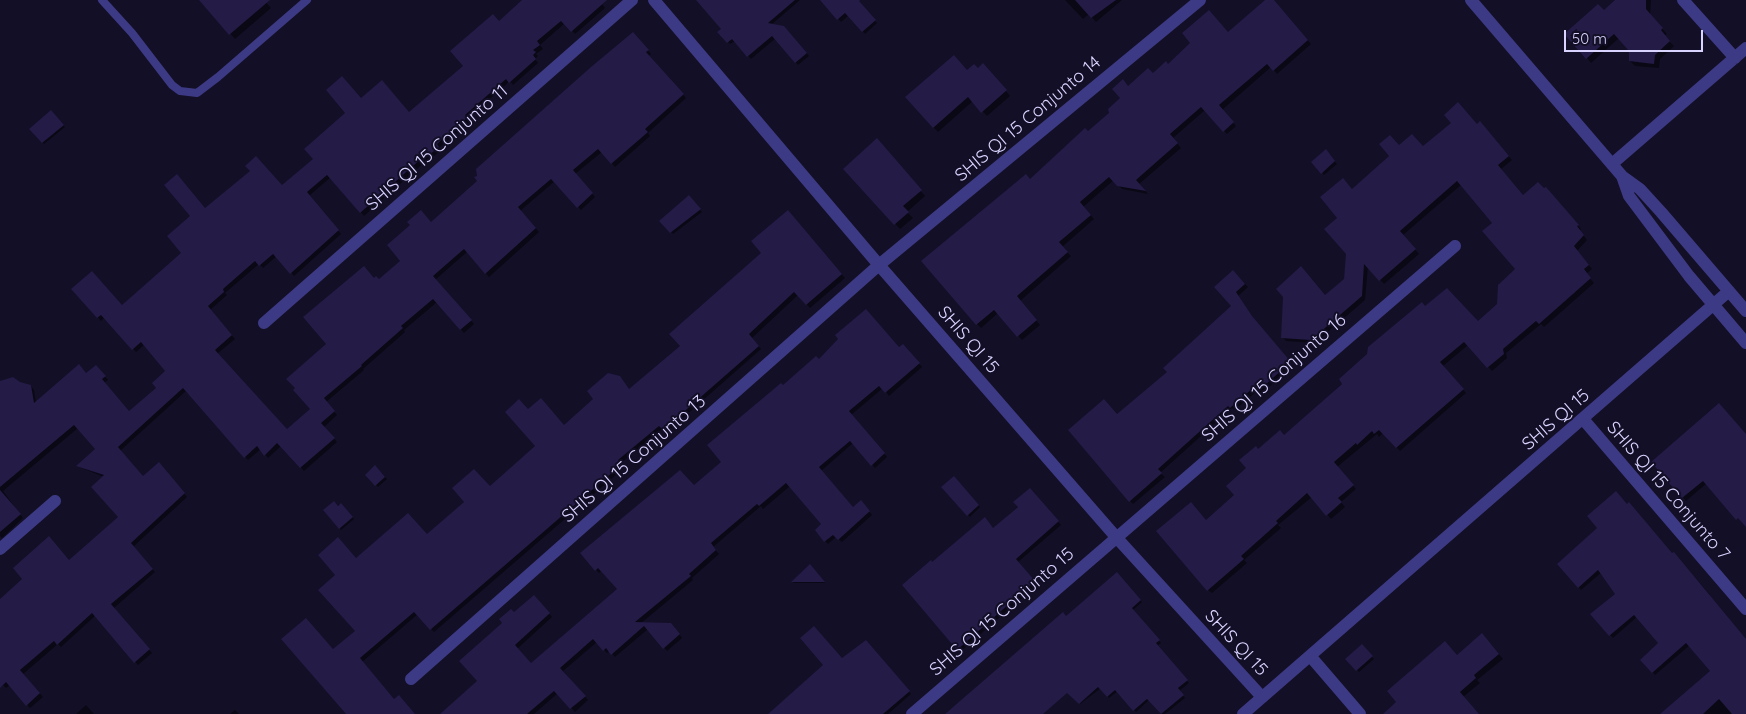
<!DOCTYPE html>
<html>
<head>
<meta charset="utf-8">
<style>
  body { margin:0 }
  #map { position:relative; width:1746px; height:714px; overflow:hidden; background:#130f26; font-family:Quicksand,sans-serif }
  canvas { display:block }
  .scale { position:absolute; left:1564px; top:30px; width:139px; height:22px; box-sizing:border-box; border:2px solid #d9d4ff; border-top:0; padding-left:6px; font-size:15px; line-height:18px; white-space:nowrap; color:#d9d4ff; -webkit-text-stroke:4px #130f26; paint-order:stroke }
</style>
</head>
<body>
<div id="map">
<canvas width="1746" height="714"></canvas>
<div class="scale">50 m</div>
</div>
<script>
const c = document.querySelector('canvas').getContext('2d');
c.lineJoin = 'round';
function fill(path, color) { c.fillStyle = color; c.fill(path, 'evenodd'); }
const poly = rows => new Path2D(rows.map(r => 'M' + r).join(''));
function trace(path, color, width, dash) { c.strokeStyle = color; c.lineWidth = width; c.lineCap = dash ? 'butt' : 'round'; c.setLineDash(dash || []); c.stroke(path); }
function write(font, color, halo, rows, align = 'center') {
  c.font = font + ' Quicksand,sans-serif'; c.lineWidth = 4; c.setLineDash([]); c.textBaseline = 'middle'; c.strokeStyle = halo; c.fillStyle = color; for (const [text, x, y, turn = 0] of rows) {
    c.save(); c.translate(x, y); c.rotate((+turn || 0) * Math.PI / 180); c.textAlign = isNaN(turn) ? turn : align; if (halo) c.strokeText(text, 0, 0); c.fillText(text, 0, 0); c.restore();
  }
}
const shadow = poly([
  [201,0,264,0,271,8,235,39],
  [524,0,599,0,605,8,575,34,565,23,540,45,543,49,536,54,538,56,535,59,538,63,513,85,510,81,467,119,470,122,439,148,441,150,427,162,426,161,364,216,331,177,309,196,341,234,294,276,277,256,263,268,259,264,225,293,227,295,210,310,235,339,217,354,287,430,312,409,328,344,374,279,379,280,402,261,431,223,479,182,633,33,651,54,649,56,686,98,648,133,650,136,615,167,602,152,575,174,595,197,581,210,555,181,520,211,539,232,489,277,467,252,435,280,474,324,464,333,437,302,404,330,405,332,363,369,364,370,326,402,337,415,324,427,337,442,304,471,281,446,268,458,261,449,248,460,186,391,120,451,143,477,162,467,187,497,133,547,155,572,114,608,152,653,138,665,95,616,61,647,58,644,23,674,43,697,30,708,10,685,6,688,0,682,0,600,69,561,119,518,104,477,77,466,97,449,78,428,3,491,23,518,2,538,0,536,0,382,31,386,34,390,36,403,100,370,108,380,104,383,129,412,157,388,167,372,144,345,136,352,105,317,101,321,73,289,122,307,183,253,205,209,282,187,314,159,362,99,409,113,465,66,499,23],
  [698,0,800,0,771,25,787,30,809,56,798,65,776,38,751,59,735,41,730,44,728,42,723,29],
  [822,0,856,0,877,23,865,34,849,15,841,22],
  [1065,0,1122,0,1096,22,1089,14,1083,19],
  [1267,0,1273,0,1311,44,1277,74,1271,67,1222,110,1236,126,1227,134,1205,110,1173,138,1181,148,1139,184,1148,194,1122,189,1114,180,1083,207,1094,219,1062,247,1071,256,1020,301,1040,325,1022,340,998,313,981,328,977,324,1030,181,1110,113,1129,87,1229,33],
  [1621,0,1651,0,1650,15,1667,34,1664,36,1674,46,1660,59,1659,68,1635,66,1630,61,1631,51,1619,38,1591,63,1587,58,1604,12],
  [978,69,988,69,1010,96,987,116,973,101,938,132,933,127,968,72],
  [51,112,65,127,44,144,31,129],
  [1477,125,1483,127,1512,160,1501,169,1523,197,1549,192,1581,229,1580,231,1587,240,1577,251,1592,269,1586,274,1594,283,1544,327,1541,324,1506,353,1507,358,1492,371,1468,345,1443,366,1466,393,1400,451,1383,433,1379,437,1377,434,1337,467,1356,489,1341,502,1345,507,1331,519,1312,497,1278,525,1281,528,1244,560,1247,563,1212,593,1208,590,1207,521,1236,496,1258,450,1284,436,1426,308,1478,323,1498,305,1517,269,1494,223,1461,185,1403,235,1419,254,1384,284,1368,266,1365,300,1315,343,1286,341,1282,337,1346,279,1347,253,1339,218,1352,190,1399,147,1423,148],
  [882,145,925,196,907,212,913,218,900,229,845,169],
  [1325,151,1337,164,1324,175,1313,162],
  [689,197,702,212,673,234,661,221],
  [791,215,845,278,810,308,798,295,752,338,761,349,667,432,663,428,620,464,624,468,434,632,418,614,362,662,394,701,414,714,346,714,283,639,334,651,356,631,357,560,427,536,490,488,536,446,528,410,564,426,630,390,682,346,762,253],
  [1233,272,1248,287,1238,296,1255,321,1293,366,1261,394,1257,391,1235,410,1232,408,1160,473,1165,477,1133,504,1130,501,1117,416,1169,372,1233,307],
  [906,348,922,367,889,396,883,388,851,415,887,457,875,468,853,443,821,471,853,508,864,505,872,515,842,542,836,537,828,544,825,541,823,524,790,486,763,509,761,506,713,547,719,554,692,578,693,580,640,624,674,627,682,638,667,651,648,629,615,657,610,651,607,653,597,642,563,671,588,700,575,712,558,693,534,714,442,714,479,681,514,614,537,600,552,617,517,649,531,664,618,589,602,570,599,573,581,553,694,487,723,462,783,386,820,361],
  [1746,436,1746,526,1707,483,1686,501,1653,462],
  [375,467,387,479,378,487,367,475],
  [953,478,980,507,970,517,943,487],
  [1033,493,1061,525,1018,562,1037,585,960,652,958,649,932,564,993,529],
  [341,504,354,519,341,530,325,510],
  [1672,554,1677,556,1710,595,1708,597,1746,641,1746,714,1663,714,1712,671,1690,645,1655,675,1642,660,1660,644,1637,617,1613,638,1592,615,1616,594,1602,572,1581,590,1559,564],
  [810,566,825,583,794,583,793,582],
  [1117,574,1142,602,1133,610,1161,643,1157,646,1189,683,1179,691,1185,698,1165,714,1161,714,1149,700,1136,712,1118,691,1109,698,1101,688,1080,704,1023,648,1066,617],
  [1486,639,1503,659,1477,680,1480,683,1463,697,1478,714,1392,714,1457,657],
  [866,642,911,694,888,714,768,714,825,665,842,660],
  [1362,646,1374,659,1359,672,1347,659],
  [86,705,94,714,76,714],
  [235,710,239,714,230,714]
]);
const building = poly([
  [199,0,270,0,229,35],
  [522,0,607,0,571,32,561,21,537,41,540,45,533,50,536,52,533,55,536,59,509,83,506,79,465,115,467,118,437,144,439,147,423,160,422,158,360,213,327,175,307,192,339,230,290,274,273,254,259,266,255,261,223,289,224,292,208,306,232,335,215,350,287,429,310,409,293,390,295,388,286,379,326,344,303,317,364,266,374,278,376,276,379,279,400,261,387,245,410,225,407,222,421,210,431,222,477,181,474,177,477,176,476,169,591,67,633,32,649,50,646,52,684,94,645,129,648,132,611,164,598,149,573,170,593,193,577,208,551,179,518,207,536,228,485,274,464,249,433,276,472,320,460,330,433,299,401,326,403,328,361,365,362,366,324,398,335,411,321,423,335,438,300,468,277,443,264,456,257,446,244,458,183,388,118,447,143,476,159,462,185,493,131,543,153,569,111,604,150,649,134,663,92,613,57,645,54,641,20,670,40,693,26,706,6,682,0,688,0,599,22,579,13,568,49,536,69,560,118,517,91,487,104,475,76,466,95,449,74,425,0,487,0,381,13,377,20,382,31,385,34,403,79,364,86,373,96,365,106,376,102,379,129,411,156,388,152,383,165,371,141,342,132,350,101,315,97,318,71,289,92,271,122,305,181,253,167,236,190,216,164,185,177,174,205,208,250,171,245,166,256,156,282,185,313,159,304,149,345,113,326,90,342,76,361,98,382,80,409,112,463,66,450,51,493,14,499,21],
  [696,0,795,0,768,23,784,26,807,53,795,63,772,36,747,57,732,39,727,43,717,32,721,29],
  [820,0,860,0,859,1,876,20,862,32,845,13,837,20],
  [1075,0,1116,0,1091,18],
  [1265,0,1274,0,1308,40,1273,71,1267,64,1219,105,1234,122,1223,132,1201,107,1170,134,1178,143,1136,180,1146,191,1117,186,1109,177,1080,202,1091,215,1059,242,1068,252,1017,296,1037,320,1017,337,994,310,976,325,921,261,1026,174,1030,179,1085,128,1088,131,1109,113,1108,109,1120,98,1112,89,1123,79,1128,86,1148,68,1153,73,1166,61,1168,64,1190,43,1182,33,1209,10,1228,32],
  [1615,0,1646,0,1646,9,1663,28,1661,30,1670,41,1655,55,1654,64,1629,61,1629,51,1614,34,1586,59,1564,34,1598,4,1604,10],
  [954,55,967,70,974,64,978,68,983,63,1007,90,981,113,968,97,933,128,905,97],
  [1458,102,1477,124,1480,121,1509,156,1498,165,1523,195,1538,182,1544,188,1546,187,1579,225,1577,226,1584,235,1574,246,1589,265,1584,269,1591,278,1539,324,1536,321,1503,349,1504,354,1487,368,1464,342,1440,362,1464,389,1396,448,1379,430,1374,434,1372,431,1357,445,1356,443,1334,462,1354,485,1338,498,1342,502,1326,516,1307,493,1276,521,1278,523,1241,556,1244,559,1207,591,1156,531,1191,502,1206,520,1234,495,1226,486,1246,468,1239,460,1256,446,1258,449,1280,430,1284,435,1301,420,1342,384,1339,379,1367,354,1368,347,1422,302,1425,306,1447,288,1478,321,1497,304,1498,285,1515,269,1482,231,1492,223,1457,181,1400,231,1416,249,1379,281,1364,264,1362,296,1311,340,1281,338,1283,297,1276,289,1301,266,1325,295,1344,279,1346,254,1324,229,1337,218,1320,197,1343,178,1352,189,1389,156,1379,144,1390,135,1399,145,1412,134,1423,146,1451,123,1444,115],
  [51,110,64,125,42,143,29,129],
  [877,138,922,190,903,206,909,212,894,225,843,169],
  [1326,149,1335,161,1321,174,1311,162],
  [689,195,701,209,670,233,659,221],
  [788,210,842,274,806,305,794,292,749,334,759,346,663,430,659,426,618,460,622,464,430,630,414,612,360,658,394,699,399,695,415,714,346,714,281,639,306,618,333,649,355,631,318,590,335,575,318,555,338,537,356,558,408,513,427,534,464,502,452,488,474,469,490,486,535,446,505,412,519,399,528,409,541,398,564,425,593,399,587,391,608,373,620,376,629,389,680,346,669,334,761,253,751,241],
  [1233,270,1245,284,1236,292,1252,316,1291,362,1257,392,1253,388,1230,408,1228,406,1158,469,1162,473,1129,502,1068,430,1104,399,1117,414,1167,372,1163,368,1231,306,1214,287],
  [866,309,899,347,903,344,920,363,885,393,879,386,849,411,885,453,871,466,850,441,819,467,853,507,861,500,870,511,838,540,833,535,824,542,815,530,821,524,786,483,759,506,757,504,711,543,716,550,689,574,691,576,635,622,671,623,680,634,663,649,644,626,611,655,606,648,603,651,593,639,560,668,586,696,570,709,554,691,527,714,440,714,477,681,459,661,502,623,499,619,511,609,514,612,534,595,550,613,515,645,531,663,617,589,598,568,595,571,580,553,680,470,694,485,721,462,707,445,781,383,783,385,816,356,819,359,838,339,835,335],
  [1719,403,1746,434,1746,527,1738,518,1736,520,1703,481,1682,498,1651,462],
  [375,465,385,477,375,486,365,475],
  [954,476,979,505,967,516,941,487],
  [1030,488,1059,521,1016,559,1035,581,957,650,902,585,931,560,932,562,985,517,993,528,1018,507,1013,502],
  [0,490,21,514,0,532],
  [1616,491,1627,504,1629,502,1672,553,1674,552,1746,639,1746,714,1732,714,1719,699,1703,714,1660,714,1710,671,1686,643,1652,673,1640,660,1658,643,1634,615,1609,636,1590,614,1615,594,1598,570,1578,588,1557,564,1597,528,1587,516],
  [334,501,338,506,341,503,353,517,339,529,323,510],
  [810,564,825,582,791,582],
  [1117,572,1141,600,1132,608,1160,640,1156,643,1188,680,1178,688,1184,695,1161,714,1147,699,1133,711,1115,690,1107,697,1098,687,1079,704,1067,693,1043,714,945,714,1063,612,1066,616],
  [814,626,842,658,866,640,910,691,883,714,768,714,823,665,800,638],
  [1482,633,1499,654,1474,675,1476,678,1460,692,1479,714,1383,714,1396,702,1387,691,1445,641,1457,655],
  [1362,644,1373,656,1356,671,1345,659]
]);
const service = poly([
  [102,0,132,33,172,85,180,91,197,93,218,77,307,0]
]);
const minor = poly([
  [654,0,879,265,1116,537,1262,697],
  [1683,0,1735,58],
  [1612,164,1746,48],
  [264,323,632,0],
  [1583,419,1746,609],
  [0,549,55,501],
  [1311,657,1360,714],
  [411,679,879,265,1200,0],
  [912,714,1455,246]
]);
const tertiary = poly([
  [1471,0,1622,176,1640,189,1661,212,1746,311],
  [1622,176,1629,196,1689,276,1746,343],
  [1243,714,1729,291]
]);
const streetNames = [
  ["SHIS QI 15 Conjunto 14",1028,119,-40],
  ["SHIS QI 15 Conjunto 11",437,148,-41],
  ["SHIS QI 15",968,340,49],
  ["SHIS QI 15 Conjunto 16",1274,378,-41],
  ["SHIS QI 15",1556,420,-41],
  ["SHIS QI 15 Conjunto 13",634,459,-41],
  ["SHIS QI 15 Conjunto 7",1668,491,49],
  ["SHIS QI 15 Conjunto 15",1002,612,-41],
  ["SHIS QI 15",1236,643,47]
];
fill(shadow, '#0007');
fill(building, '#241b47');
trace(service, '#3d3a85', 8);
trace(minor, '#3d3a85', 12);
trace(tertiary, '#3d3a85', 12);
write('18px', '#d9d4ff', '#130f26', streetNames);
</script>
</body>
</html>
